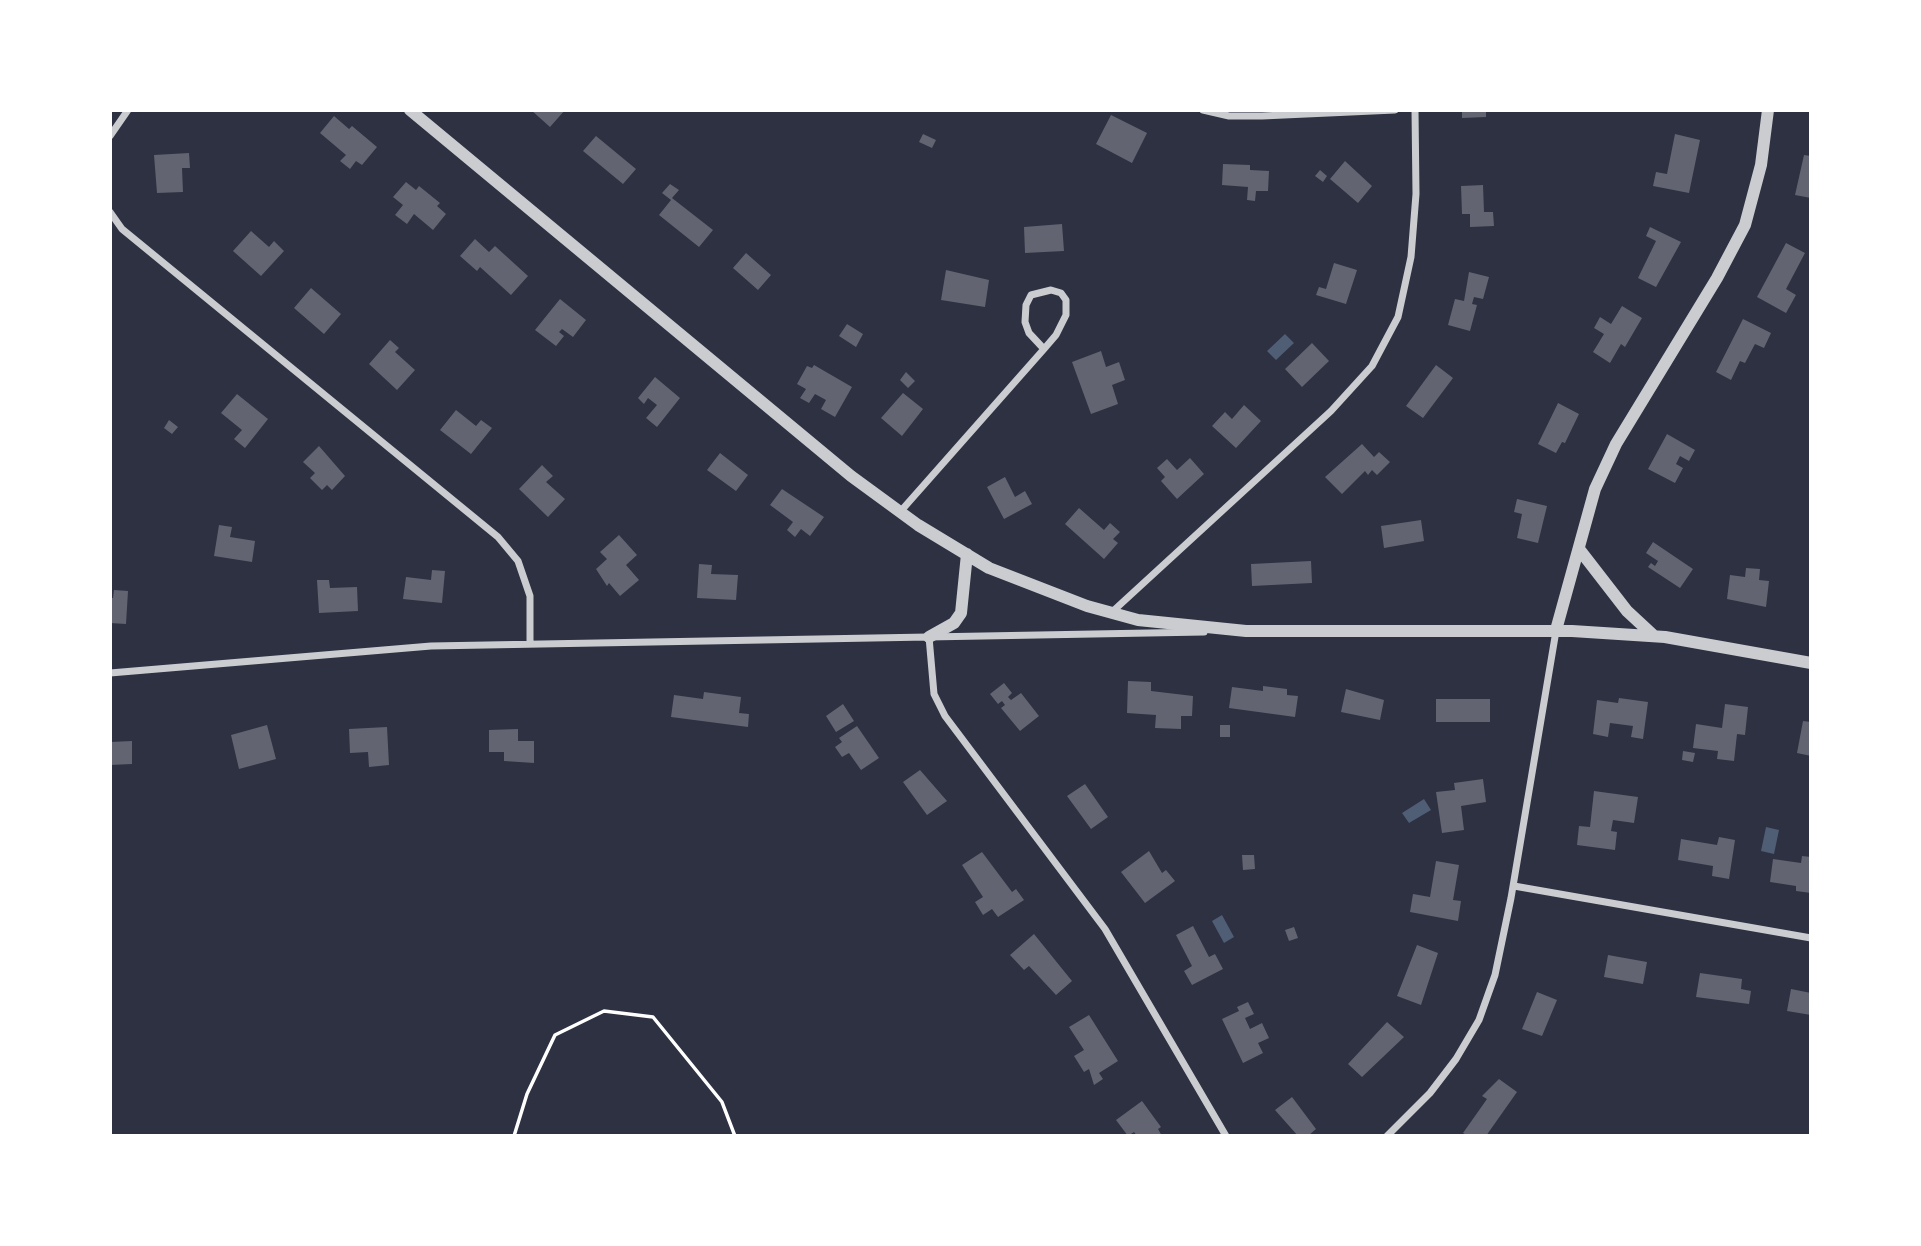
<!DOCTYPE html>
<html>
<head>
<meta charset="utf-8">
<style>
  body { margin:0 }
  #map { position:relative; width:1921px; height:1246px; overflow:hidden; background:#2d3142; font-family:Helvetica,sans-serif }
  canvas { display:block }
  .frame { position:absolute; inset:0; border:112px solid #fff; pointer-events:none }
</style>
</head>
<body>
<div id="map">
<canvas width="1921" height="1246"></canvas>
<div class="frame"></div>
</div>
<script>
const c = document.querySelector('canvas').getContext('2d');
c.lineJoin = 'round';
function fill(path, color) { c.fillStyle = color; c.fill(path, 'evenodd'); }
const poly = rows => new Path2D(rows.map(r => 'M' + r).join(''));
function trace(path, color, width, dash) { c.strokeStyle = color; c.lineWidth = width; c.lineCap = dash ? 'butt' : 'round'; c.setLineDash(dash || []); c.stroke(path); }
const water = poly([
  [1285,334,1294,343,1276,360,1267,351],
  [1424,799,1431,810,1409,823,1402,813],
  [1766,827,1779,830,1774,854,1761,851],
  [1222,915,1234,937,1224,943,1212,921]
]);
const building = poly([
  [531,110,565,110,550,127],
  [1462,110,1486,110,1486,117,1462,118],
  [1111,115,1147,133,1132,163,1096,144],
  [334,116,349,129,352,126,377,147,362,165,356,161,350,169,340,161,346,155,320,133],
  [923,134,936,140,932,148,919,142],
  [1675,134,1700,140,1689,193,1653,186,1656,172,1667,174],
  [596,136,636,169,623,184,583,151],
  [189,153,190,168,182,168,183,192,157,193,154,155],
  [1804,155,1811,156,1811,198,1795,195],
  [1345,161,1372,186,1358,203,1330,179],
  [1223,164,1250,165,1250,170,1269,171,1268,191,1256,191,1255,201,1247,200,1248,187,1222,185],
  [1320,170,1327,176,1323,182,1315,176],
  [406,182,416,190,419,186,440,203,437,206,446,214,433,230,414,214,407,224,395,215,403,205,393,197],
  [670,184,679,190,672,198,713,230,699,247,659,215,671,200,662,193],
  [1483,185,1484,212,1493,212,1494,226,1470,227,1470,214,1462,214,1461,186],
  [1062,224,1064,251,1025,253,1024,227],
  [1650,227,1681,242,1656,287,1638,278,1656,241,1646,236],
  [251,231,269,247,274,241,284,251,261,276,233,251],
  [475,239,489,252,495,246,528,276,511,295,480,267,477,271,460,256],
  [1786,243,1805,253,1786,289,1796,295,1786,313,1757,297],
  [746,253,771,275,758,290,733,268],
  [1334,263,1357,270,1346,304,1316,295,1319,287,1326,289],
  [946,270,989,280,985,307,941,300],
  [1469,272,1489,277,1483,299,1474,297,1472,304,1477,305,1470,331,1448,325,1455,299,1464,301],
  [311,288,341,314,324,334,294,308],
  [560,299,586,320,573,337,562,329,559,332,564,336,556,346,535,330],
  [1622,306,1642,318,1625,347,1621,344,1610,363,1593,352,1604,334,1594,328,1600,317,1611,324],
  [1743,319,1771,333,1764,348,1755,344,1745,363,1740,361,1731,380,1716,372],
  [847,324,863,334,856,347,839,336],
  [390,340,399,348,395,352,415,370,397,390,369,364],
  [1312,343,1329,361,1302,387,1285,369],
  [1101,351,1106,367,1119,362,1125,380,1112,385,1118,404,1091,414,1072,362],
  [814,365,852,387,835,417,821,409,826,400,815,394,809,403,800,398,806,389,797,384,807,366,812,368],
  [1436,365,1453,378,1423,418,1406,406],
  [906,372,915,381,908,388,900,380],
  [655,377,680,398,657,427,646,418,657,405,648,398,644,404,638,398],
  [903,393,923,409,902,436,881,418],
  [237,394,268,419,245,448,234,439,242,430,221,413],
  [1558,403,1579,414,1565,443,1562,442,1556,453,1538,444],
  [1244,405,1261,421,1236,448,1212,426,1225,412,1232,419],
  [456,410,476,426,481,420,492,428,471,454,440,430],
  [169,420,178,427,172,434,164,428],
  [1667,434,1695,450,1689,461,1680,456,1676,464,1683,468,1675,483,1648,469],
  [1362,444,1374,457,1379,452,1390,462,1377,475,1372,470,1368,475,1365,471,1342,494,1325,477],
  [319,446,345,476,332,490,327,485,322,490,310,478,315,473,303,462],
  [720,453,748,475,736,491,707,470],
  [1190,458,1204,474,1177,499,1161,481,1165,477,1157,468,1167,459,1177,470],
  [542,465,553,476,546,482,565,499,548,517,519,489],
  [1005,477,1015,497,1025,491,1032,504,1004,519,987,487],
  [782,489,824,517,810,536,801,529,795,537,787,530,793,522,770,505],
  [1517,499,1547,506,1538,543,1517,538,1522,514,1514,512],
  [1079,508,1104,530,1110,523,1120,532,1113,539,1118,543,1104,559,1065,524],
  [1421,520,1424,541,1384,548,1381,526],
  [219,525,232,527,230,537,255,541,252,562,214,556],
  [619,535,637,555,626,565,639,580,620,596,609,583,607,586,596,569,607,559,600,552],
  [1653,542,1693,569,1680,588,1648,567,1651,563,1655,566,1658,561,1646,553],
  [1311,561,1312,583,1252,586,1251,564],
  [699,564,712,565,711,574,738,575,736,600,697,598],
  [1746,568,1760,569,1759,580,1769,581,1766,607,1727,599,1730,575,1745,577],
  [432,570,445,571,442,603,403,599,406,577,431,580],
  [317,580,329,580,330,588,357,587,358,611,319,613],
  [114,590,128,591,126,624,110,623,110,598,113,598],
  [1128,681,1151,682,1151,691,1193,696,1192,716,1181,716,1181,729,1155,728,1156,715,1127,713],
  [1004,683,1012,693,1008,697,1011,700,1021,693,1039,716,1020,731,1001,708,1005,705,1002,701,998,704,990,694],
  [1263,686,1287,689,1287,695,1298,696,1295,717,1229,708,1232,687,1263,691],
  [1346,689,1384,700,1380,720,1341,712],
  [704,692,741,697,739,713,749,714,748,727,671,717,674,695,703,699],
  [1619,698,1648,702,1643,739,1631,737,1633,726,1610,723,1608,737,1593,734,1597,700,1618,703],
  [1436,699,1490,699,1490,722,1436,722],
  [843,704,854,721,836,732,826,716],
  [1725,704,1748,707,1745,735,1737,734,1734,761,1717,759,1718,751,1693,748,1696,724,1722,728],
  [1803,721,1811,722,1811,756,1797,753],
  [267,725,276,759,239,769,231,735],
  [1220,725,1230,725,1230,737,1220,737],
  [857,726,879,758,861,770,849,753,842,757,835,747,842,742,839,738],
  [387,727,389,765,369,767,368,752,350,753,349,729],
  [518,729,518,741,534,741,534,763,504,761,504,752,489,752,489,730],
  [132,741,132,764,110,765,110,742],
  [1683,751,1695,753,1693,762,1682,760],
  [920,770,947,801,927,815,903,782],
  [1483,779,1486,802,1461,806,1464,830,1442,833,1436,792,1455,790,1454,783],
  [1085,784,1108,817,1091,829,1067,796],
  [1594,791,1638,797,1634,823,1613,820,1611,831,1617,832,1615,850,1577,845,1579,826,1590,827],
  [1719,837,1735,840,1729,879,1712,876,1713,866,1678,860,1681,839,1717,845],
  [1149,851,1162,873,1166,870,1175,881,1145,903,1121,872],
  [982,852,1012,892,1016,889,1024,900,998,917,992,909,983,915,975,902,983,897,962,865],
  [1242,855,1254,855,1255,869,1243,870],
  [1802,856,1811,857,1811,893,1796,891,1796,886,1770,882,1773,859,1801,863],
  [1436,861,1459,865,1453,900,1461,901,1458,921,1410,912,1413,894,1430,897],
  [1193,926,1209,957,1215,954,1223,969,1192,985,1184,971,1192,966,1176,935],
  [1294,927,1298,938,1289,941,1285,930],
  [1034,934,1072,981,1056,995,1029,966,1024,970,1010,955],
  [1417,945,1438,953,1421,1005,1397,996],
  [1608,955,1647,962,1643,984,1604,977],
  [1700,973,1742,979,1741,989,1751,991,1749,1004,1696,997],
  [1791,989,1811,993,1811,1015,1787,1011],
  [1537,992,1557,1000,1542,1036,1522,1029],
  [1248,1002,1254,1014,1245,1018,1250,1029,1262,1023,1269,1038,1258,1043,1263,1053,1243,1063,1222,1019,1239,1011,1237,1007],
  [1089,1015,1118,1061,1099,1073,1103,1079,1094,1085,1089,1069,1084,1072,1074,1056,1084,1050,1069,1027],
  [1387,1022,1404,1037,1362,1077,1348,1064],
  [1499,1079,1517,1092,1486,1136,1468,1136,1463,1133,1487,1099,1482,1096],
  [1292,1097,1316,1129,1308,1136,1298,1136,1275,1110],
  [1142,1101,1161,1127,1158,1129,1162,1136,1137,1136,1134,1132,1128,1136,1116,1120]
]);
const path = poly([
  [514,1136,527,1094,555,1035,604,1011,653,1017,722,1102,735,1136]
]);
const minor = poly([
  [1203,110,1229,116,1262,116,1395,110],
  [110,136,128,110],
  [110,212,122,229,498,537,518,561,530,596,530,643],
  [900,512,1044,349,1056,335,1066,315,1066,300,1061,293,1051,290,1031,295,1026,305,1025,322,1029,333,1044,349],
  [1112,612,1331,411,1372,366,1398,317,1411,257,1416,194,1415,110],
  [929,637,934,694,945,716,1105,929,1226,1136],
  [110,673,431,646,1204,632],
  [1514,886,1811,938],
  [1387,1136,1430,1093,1456,1059,1479,1020,1495,975,1511,898,1556,631]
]);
const tertiary = poly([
  [410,110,851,476,918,525,989,568,1087,606,1138,620,1246,631,1572,631,1665,637,1811,663],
  [1579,549,1627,611,1654,636],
  [1556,630,1595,489,1616,444,1717,278,1745,225,1761,165,1768,110],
  [929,637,954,623,961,613,967,554]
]);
fill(water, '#4f5d75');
fill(building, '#626471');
trace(path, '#fff', 3.5);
trace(minor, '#caccd0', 7);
trace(tertiary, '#caccd0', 12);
</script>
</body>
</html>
